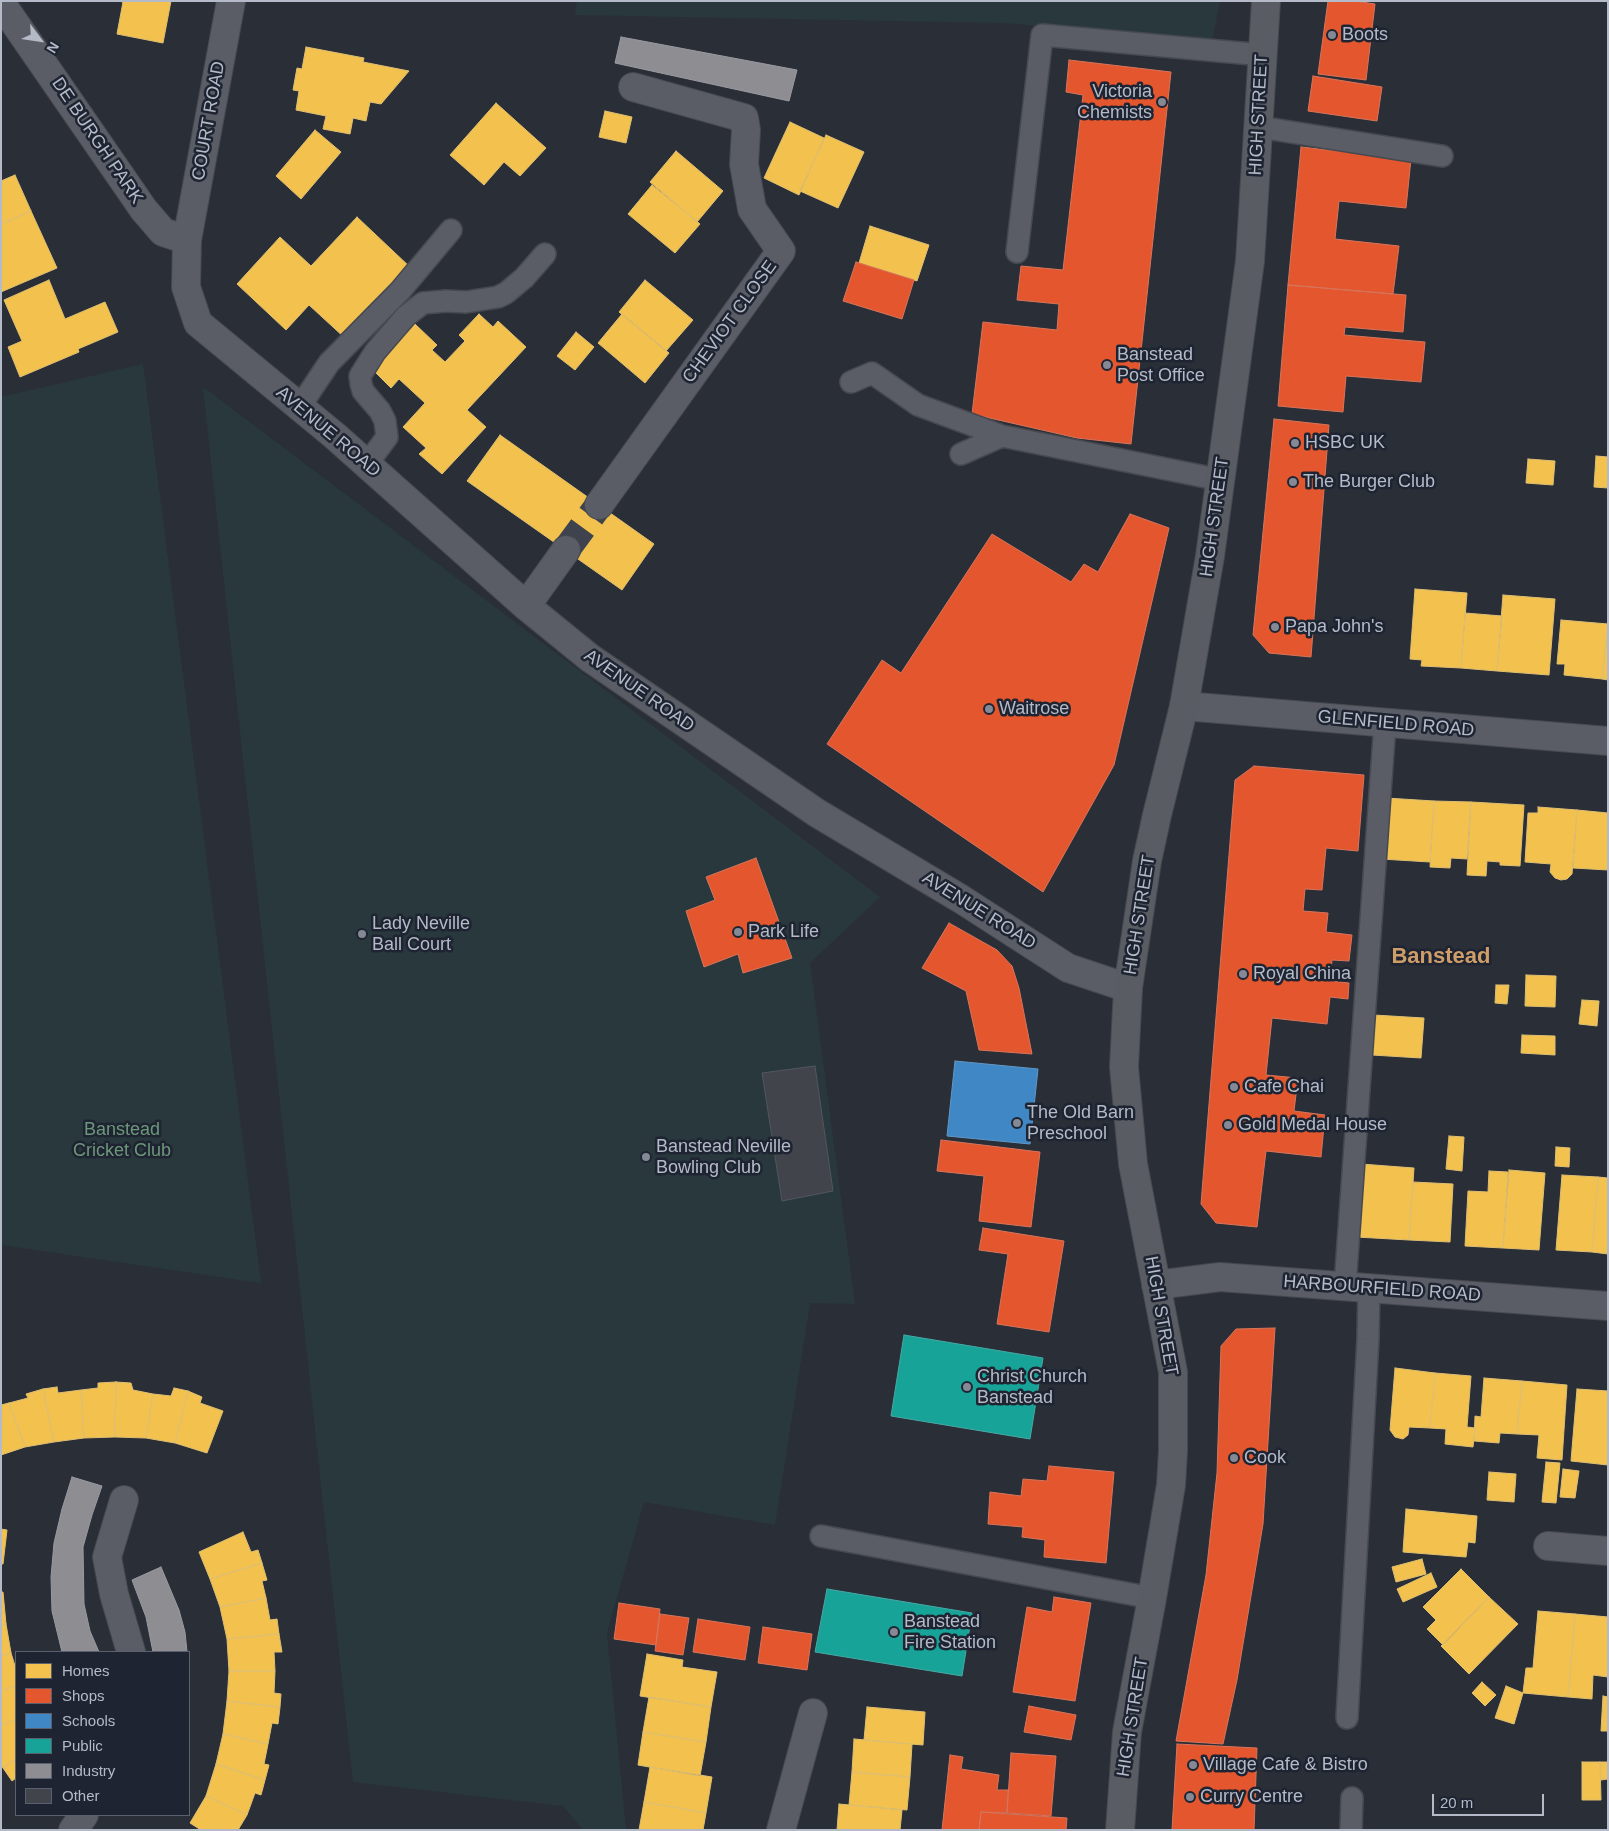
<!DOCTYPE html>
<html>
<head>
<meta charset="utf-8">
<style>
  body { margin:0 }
  #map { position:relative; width:1609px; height:1831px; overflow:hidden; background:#2a2e37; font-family:Arial,sans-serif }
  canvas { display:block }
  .frame { position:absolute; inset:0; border:2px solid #b4bac7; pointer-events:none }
  .legend { position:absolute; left:15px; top:1651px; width:175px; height:165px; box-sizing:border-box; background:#1e2431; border:1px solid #5a606d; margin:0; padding:6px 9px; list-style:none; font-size:15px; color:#b4bac7 }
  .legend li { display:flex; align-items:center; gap:10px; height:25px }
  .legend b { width:25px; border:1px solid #5a606d }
  .north { position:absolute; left:15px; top:15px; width:50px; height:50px; -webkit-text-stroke:4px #1e2431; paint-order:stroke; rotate:121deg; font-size:14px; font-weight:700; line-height:20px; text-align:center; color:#b4bac7 }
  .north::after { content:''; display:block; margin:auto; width:18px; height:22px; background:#b4bac7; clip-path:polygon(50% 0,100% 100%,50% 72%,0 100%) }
  .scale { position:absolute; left:1432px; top:1794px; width:112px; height:22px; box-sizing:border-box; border:2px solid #b4bac7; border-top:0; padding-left:6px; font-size:15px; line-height:18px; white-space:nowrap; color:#b4bac7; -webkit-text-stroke:4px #1e2431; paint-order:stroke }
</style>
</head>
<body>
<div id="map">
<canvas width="1609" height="1831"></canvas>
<div class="frame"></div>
<ul class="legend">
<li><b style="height:14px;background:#f2c14e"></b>Homes</li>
<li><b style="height:14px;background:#e4572e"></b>Shops</li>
<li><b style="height:14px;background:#3f88c5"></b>Schools</li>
<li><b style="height:14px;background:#17a398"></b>Public</li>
<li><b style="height:14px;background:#8d8d92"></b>Industry</li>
<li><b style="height:14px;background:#41444b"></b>Other</li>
</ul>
<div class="north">N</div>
<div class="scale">20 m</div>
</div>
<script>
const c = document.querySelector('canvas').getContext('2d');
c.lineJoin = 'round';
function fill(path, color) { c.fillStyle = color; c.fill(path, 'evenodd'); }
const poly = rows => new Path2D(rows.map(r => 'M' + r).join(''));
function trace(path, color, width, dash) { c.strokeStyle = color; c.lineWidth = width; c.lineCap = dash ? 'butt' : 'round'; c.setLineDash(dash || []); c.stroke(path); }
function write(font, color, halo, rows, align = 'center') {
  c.font = font + ' Arial,sans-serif'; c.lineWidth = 5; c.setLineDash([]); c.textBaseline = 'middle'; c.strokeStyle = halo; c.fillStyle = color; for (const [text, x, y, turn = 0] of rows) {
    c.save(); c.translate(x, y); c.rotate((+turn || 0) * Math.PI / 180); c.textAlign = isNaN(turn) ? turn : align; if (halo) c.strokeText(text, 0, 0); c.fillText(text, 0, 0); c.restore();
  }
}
const green = poly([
  [577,1,1220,1,1212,41,1003,23,575,15],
  [143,364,261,1283,1,1245,1,397],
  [203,387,880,897,810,963,855,1304,810,1303,775,1525,644,1502,607,1633,626,1830,583,1830,563,1806,353,1782]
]);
const homes = poly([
  [118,1,171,1,163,43,117,34,123,2,118,1],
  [306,47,364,58,363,62,409,71,381,104,370,102,366,121,353,118,350,134,323,129,326,116,296,110,299,91,293,90,297,68,302,69,306,47],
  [496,103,546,148,520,176,504,162,484,185,450,155,496,103],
  [605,111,632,117,626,143,599,137,605,111],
  [790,122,824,138,799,195,764,178,790,122],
  [315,130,341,152,301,199,276,176,315,130],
  [826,135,864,152,838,208,800,191,826,135],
  [676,151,723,191,697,222,650,182,676,151],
  [15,175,31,211,1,224,1,181,15,175],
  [652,185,700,224,675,253,628,214,652,185],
  [31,211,57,268,1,292,1,224,31,211],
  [357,217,411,268,346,339,309,305,286,330,237,284,280,237,311,266,357,217],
  [870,226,929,245,917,281,859,263,870,226],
  [49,280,65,319,105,302,118,332,78,349,79,352,20,377,8,347,22,341,4,300,49,280],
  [645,280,693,320,666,351,619,312,645,280],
  [479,314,493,327,498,321,526,347,467,410,486,427,442,474,419,454,426,448,403,427,425,403,399,379,391,388,373,370,415,324,437,345,432,350,445,362,465,341,459,335,479,314],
  [622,314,669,353,645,383,598,343,622,314],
  [576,332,594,347,575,370,557,356,576,332],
  [500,435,654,544,622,590,467,481,500,435],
  [1596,456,1608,457,1608,488,1594,487,1596,456],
  [1528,459,1555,461,1553,485,1526,483,1528,459],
  [1415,589,1467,593,1461,668,1421,666,1422,660,1410,659,1415,589],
  [1503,595,1555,599,1549,675,1497,671,1503,595],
  [1465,613,1502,616,1497,671,1461,668,1465,613],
  [1561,620,1608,624,1602,679,1564,675,1565,664,1557,664,1561,620],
  [1608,625,1608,680,1602,679,1608,625],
  [1386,798,1434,801,1430,862,1381,859,1386,798],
  [1434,801,1471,802,1467,859,1451,858,1450,868,1430,867,1434,801],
  [1471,802,1524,805,1520,866,1500,865,1500,862,1487,861,1486,876,1467,875,1471,802],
  [1538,807,1577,810,1572,874,1567,879,1561,880,1555,878,1550,872,1551,864,1525,862,1528,813,1538,813,1538,807],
  [1577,810,1608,813,1608,870,1573,868,1577,810],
  [1526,975,1556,976,1555,1007,1525,1006,1526,975],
  [1496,985,1509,985,1507,1004,1495,1003,1496,985],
  [1582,1000,1599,1001,1597,1026,1579,1024,1582,1000],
  [1374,1015,1424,1018,1421,1058,1372,1055,1374,1015],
  [1522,1035,1555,1036,1555,1055,1521,1053,1522,1035],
  [1449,1136,1464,1137,1462,1171,1446,1169,1449,1136],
  [1556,1147,1570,1148,1569,1167,1555,1166,1556,1147],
  [1361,1164,1414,1168,1409,1240,1356,1237,1361,1164],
  [1509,1170,1545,1173,1539,1250,1503,1248,1509,1170],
  [1489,1171,1508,1172,1503,1248,1465,1246,1468,1191,1488,1192,1489,1171],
  [1562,1175,1598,1177,1592,1252,1556,1250,1562,1175],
  [1598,1177,1608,1178,1608,1254,1592,1252,1598,1177],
  [1413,1182,1453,1184,1450,1242,1409,1240,1413,1182],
  [1395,1368,1435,1373,1430,1428,1409,1427,1408,1435,1403,1439,1395,1437,1390,1430,1395,1368],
  [1435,1373,1471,1376,1467,1427,1475,1428,1473,1447,1445,1444,1446,1429,1430,1428,1435,1373],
  [1484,1378,1522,1381,1517,1434,1500,1433,1499,1443,1474,1441,1475,1416,1481,1417,1484,1378],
  [1522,1381,1567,1385,1562,1460,1537,1458,1539,1435,1517,1434,1522,1381],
  [116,1382,131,1383,133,1390,153,1394,146,1438,115,1437,116,1382],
  [116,1382,115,1437,84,1438,81,1390,98,1388,98,1383,116,1382],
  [57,1387,58,1393,81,1390,84,1438,54,1442,43,1389,57,1387],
  [174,1388,188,1391,175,1443,146,1438,153,1394,171,1396,174,1388],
  [43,1389,54,1442,25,1447,9,1403,28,1398,26,1394,43,1389],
  [1577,1389,1608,1391,1608,1465,1571,1461,1577,1389],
  [188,1391,202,1397,200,1403,223,1411,207,1453,175,1443,188,1391],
  [9,1403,25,1447,1,1455,1,1405,9,1403],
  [1546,1462,1560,1463,1556,1503,1542,1502,1546,1462],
  [1563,1469,1579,1471,1575,1498,1560,1497,1563,1469],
  [1489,1472,1516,1474,1514,1502,1487,1500,1489,1472],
  [1406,1509,1477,1516,1475,1543,1468,1542,1466,1557,1403,1552,1406,1509],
  [1,1529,7,1530,3,1564,1,1564,1,1529],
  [243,1532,251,1552,258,1550,262,1563,210,1579,199,1552,243,1532],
  [1422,1559,1426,1574,1396,1582,1392,1567,1422,1559],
  [262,1563,267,1580,262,1581,266,1598,220,1607,210,1579,262,1563],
  [1461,1569,1489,1597,1443,1645,1427,1629,1436,1620,1423,1607,1461,1569],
  [1431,1573,1437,1587,1403,1602,1397,1589,1431,1573],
  [1,1592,3,1592,6,1624,1,1625,1,1592],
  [1489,1597,1518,1624,1469,1674,1441,1646,1489,1597],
  [266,1598,270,1620,277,1619,279,1634,227,1639,220,1607,266,1598],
  [1538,1611,1575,1614,1568,1697,1523,1693,1526,1668,1533,1668,1538,1611],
  [1575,1614,1608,1617,1608,1677,1593,1675,1592,1699,1568,1697,1575,1614],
  [6,1624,11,1653,1,1656,1,1625,6,1624],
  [279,1634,282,1652,274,1652,275,1671,229,1671,227,1639,279,1634],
  [11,1653,16,1669,16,1686,1,1691,1,1656,11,1653],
  [647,1654,683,1660,682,1667,717,1672,711,1707,640,1696,647,1654],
  [229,1671,275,1671,274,1693,281,1694,280,1707,227,1701,229,1671],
  [1482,1682,1496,1695,1485,1706,1472,1693,1482,1682],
  [16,1686,16,1719,1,1726,1,1691,16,1686],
  [1506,1686,1523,1693,1514,1724,1495,1718,1506,1686],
  [1603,1696,1608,1697,1608,1731,1601,1731,1603,1696],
  [649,1697,711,1707,706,1742,643,1732,649,1697],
  [227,1701,280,1707,278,1724,272,1723,268,1744,223,1734,227,1701],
  [867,1707,925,1712,923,1745,864,1740,867,1707],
  [16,1719,16,1759,3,1768,1,1765,1,1726,16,1719],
  [643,1732,706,1742,700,1776,638,1765,643,1732],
  [223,1734,268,1744,264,1764,269,1765,265,1780,216,1764,223,1734],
  [854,1739,912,1744,910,1777,852,1772,854,1739],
  [16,1759,16,1778,12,1781,3,1768,16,1759],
  [1582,1762,1600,1762,1601,1800,1582,1800,1582,1762],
  [1600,1762,1608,1762,1608,1779,1601,1780,1600,1762],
  [216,1764,265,1780,261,1795,255,1793,247,1815,206,1796,216,1764],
  [650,1767,712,1777,706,1813,644,1802,650,1767],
  [852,1772,910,1777,907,1810,849,1805,852,1772],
  [206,1796,247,1815,238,1830,201,1830,190,1823,206,1796],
  [644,1802,706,1813,703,1830,639,1830,644,1802],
  [839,1804,902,1810,900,1830,837,1830,839,1804]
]);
const shops = poly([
  [1328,1,1355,1,1375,4,1366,80,1318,74,1328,1],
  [1069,60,1171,72,1131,444,1077,438,972,414,983,322,1057,330,1059,304,1017,300,1021,266,1063,270,1083,95,1066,92,1069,60],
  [1313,76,1382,87,1377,121,1308,111,1313,76],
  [1301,147,1411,159,1406,208,1339,201,1335,239,1399,246,1393,294,1288,285,1301,147],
  [856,262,914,280,902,319,843,301,856,262],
  [1288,285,1406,295,1403,332,1345,327,1344,335,1425,342,1421,382,1346,376,1343,412,1278,406,1288,285],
  [1274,419,1329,425,1311,657,1269,653,1253,635,1274,419],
  [1130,514,1169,528,1114,765,1043,892,827,744,882,660,901,673,992,534,1071,582,1084,564,1098,572,1130,514],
  [1254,766,1364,775,1358,851,1326,848,1322,890,1305,889,1303,911,1328,913,1326,932,1352,935,1349,961,1332,960,1330,981,1349,983,1348,999,1330,997,1327,1024,1272,1018,1266,1075,1298,1078,1294,1111,1325,1115,1321,1157,1266,1151,1257,1227,1216,1223,1201,1204,1235,780,1254,766],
  [756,858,792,958,743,973,738,954,704,967,686,911,715,900,706,877,756,858],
  [949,923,997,950,1012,966,1019,988,1032,1054,979,1050,966,991,922,968,949,923],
  [941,1140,1040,1152,1031,1227,979,1221,984,1176,937,1171,941,1140],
  [983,1228,1064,1241,1049,1332,997,1324,1008,1254,979,1250,983,1228],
  [1275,1328,1263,1524,1237,1680,1223,1744,1176,1741,1206,1575,1217,1473,1221,1346,1236,1329,1275,1328],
  [1049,1466,1114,1472,1106,1563,1044,1557,1045,1540,1022,1537,1023,1527,988,1524,990,1492,1021,1496,1023,1479,1047,1481,1049,1466],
  [1054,1597,1091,1603,1075,1701,1013,1692,1027,1607,1052,1612,1054,1597],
  [619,1603,660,1609,656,1645,614,1639,619,1603],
  [660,1614,689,1618,683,1655,655,1651,660,1614],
  [698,1619,750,1627,745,1660,693,1652,698,1619],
  [763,1627,812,1634,807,1670,758,1663,763,1627],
  [1029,1706,1076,1715,1071,1740,1024,1732,1029,1706],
  [1177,1744,1257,1748,1254,1830,1172,1830,1177,1744],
  [1011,1753,1056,1756,1051,1816,1007,1813,1011,1753],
  [950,1755,963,1757,961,1769,999,1775,997,1790,1008,1790,1007,1813,981,1812,979,1830,942,1830,950,1755],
  [981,1812,1067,1818,1066,1830,979,1830,981,1812]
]);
const schools = poly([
  [955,1061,1038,1069,1030,1144,947,1136,955,1061]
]);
const public = poly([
  [904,1335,1043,1358,1030,1439,891,1416,904,1335],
  [827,1589,972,1613,962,1676,815,1652,827,1589]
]);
const industry = poly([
  [621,37,797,70,789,101,615,63,621,37],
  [72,1477,102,1486,92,1515,83,1547,84,1604,90,1631,99,1652,62,1652,52,1611,51,1577,54,1543,62,1509,72,1477],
  [161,1567,179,1610,185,1632,187,1652,153,1652,146,1617,132,1580,161,1567]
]);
const building = poly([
  [815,1066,833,1191,782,1201,762,1073,815,1066]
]);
const streetTunnel = poly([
  [566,550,599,505]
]);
const lane = poly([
  [1259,127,1442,156],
  [1017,252,1042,35,1263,55],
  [851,382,872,373,918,405,1002,436],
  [299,408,329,363,400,291,451,230],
  [961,454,1002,436,1221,480],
  [367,464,387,437,385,421,380,411,363,391,361,384,360,376,375,352,406,316,423,303,446,301,466,302,498,297,506,293,524,278,545,254],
  [1345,1286,1385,723],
  [821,1536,1152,1598],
  [1347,1718,1368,1339,1369,1287],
  [1351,1830,1352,1798]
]);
const street = poly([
  [231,1,187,240,186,287,198,323,335,436,526,606,590,658,817,813,961,899,1068,968,1128,988],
  [1,3,144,210,163,232,187,240],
  [599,505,781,251,752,209,744,164,746,130,744,118,633,87],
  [526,606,566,550],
  [1184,706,1608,741],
  [1156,1285,1220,1277,1608,1306],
  [124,1500,107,1557,114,1594,131,1652],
  [1548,1546,1608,1551],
  [73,1830,84,1815],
  [781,1830,813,1713]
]);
const secondary = poly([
  [1120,1830,1127,1732,1152,1598,1171,1485,1173,1451,1173,1372,1133,1164,1124,1067,1128,988,1147,861,1157,815,1184,706,1210,556,1250,261,1266,1]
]);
const markers = [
  [1332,35,5,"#848995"],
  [1162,102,5,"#848995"],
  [1107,365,5,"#848995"],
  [1295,443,5,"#848995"],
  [1293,482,5,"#848995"],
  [1275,627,5,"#848995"],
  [989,709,5,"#848995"],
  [738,932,5,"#848995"],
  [362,934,5,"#848995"],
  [1243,974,5,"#848995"],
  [1234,1087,5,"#848995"],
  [1017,1123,5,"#848995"],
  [1228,1125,5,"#848995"],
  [646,1157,5,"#848995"],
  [967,1387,5,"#848995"],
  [1234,1458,5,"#848995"],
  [894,1632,5,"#848995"],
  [1193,1765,5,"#848995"],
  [1190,1797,5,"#848995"]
];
const poiNames = [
  ["Boots",1342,35],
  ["Victoria",1152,92,"right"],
  ["Chemists",1152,113,"right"],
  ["Banstead",1117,355],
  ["Post Office",1117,376],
  ["HSBC UK",1305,443],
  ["The Burger Club",1303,482],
  ["Papa John's",1285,627],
  ["Waitrose",999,709],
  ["Lady Neville",372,924],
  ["Ball Court",372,945],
  ["Park Life",748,932],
  ["Royal China",1253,974],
  ["Cafe Chai",1244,1087],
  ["The Old Barn",1027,1113],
  ["Preschool",1027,1134],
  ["Gold Medal House",1238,1125],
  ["Banstead Neville",656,1147],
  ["Bowling Club",656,1168],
  ["Christ Church",977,1377],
  ["Banstead",977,1398],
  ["Cook",1244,1458],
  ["Banstead",904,1622],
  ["Fire Station",904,1643],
  ["Village Cafe & Bistro",1203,1765],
  ["Curry Centre",1200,1797]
];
const streetNames = [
  ["HIGH STREET",1259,115,-87],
  ["COURT ROAD",209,121,-80],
  ["DE BURGH PARK",97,141,56],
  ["CHEVIOT CLOSE",730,322,-54],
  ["AVENUE ROAD",328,432,40],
  ["HIGH STREET",1215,517,-82],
  ["AVENUE ROAD",639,691,35],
  ["GLENFIELD ROAD",1396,724,5],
  ["AVENUE ROAD",979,911,32],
  ["HIGH STREET",1140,915,-81],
  ["HARBOURFIELD ROAD",1382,1289,4],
  ["HIGH STREET",1161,1316,80],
  ["HIGH STREET",1133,1717,-81]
];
const parkNames = [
  ["Banstead",122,1130],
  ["Cricket Club",122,1151]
];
const districtNames = [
  ["Banstead",1441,957]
];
fill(green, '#28383d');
fill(homes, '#f2c14e');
trace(homes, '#dfbf72', 1);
fill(shops, '#e4572e');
trace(shops, '#d6755c', 1);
fill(schools, '#3f88c5');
trace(schools, '#6297c6', 1);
fill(public, '#17a398');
trace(public, '#46aaa6', 1);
fill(industry, '#8d8d92');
trace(industry, '#999aa2', 1);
fill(building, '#41444b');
trace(building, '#52565f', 1);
trace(streetTunnel, '#3f434d', 28, [28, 14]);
trace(lane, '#464950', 24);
trace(street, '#464950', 30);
trace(secondary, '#464950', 30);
trace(lane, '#5a5d65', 21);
trace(street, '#5a5d65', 28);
trace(secondary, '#595c63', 28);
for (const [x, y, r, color] of markers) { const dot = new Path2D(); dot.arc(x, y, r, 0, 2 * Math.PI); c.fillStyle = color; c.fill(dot); trace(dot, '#1e2431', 2); }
write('18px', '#b4bac7', '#1e2431', poiNames, 'left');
write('18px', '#b4bac7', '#1e2431', streetNames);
write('18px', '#6d977a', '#1e2431', parkNames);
write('bold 22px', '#ce9d68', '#1e2431', districtNames);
</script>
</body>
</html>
